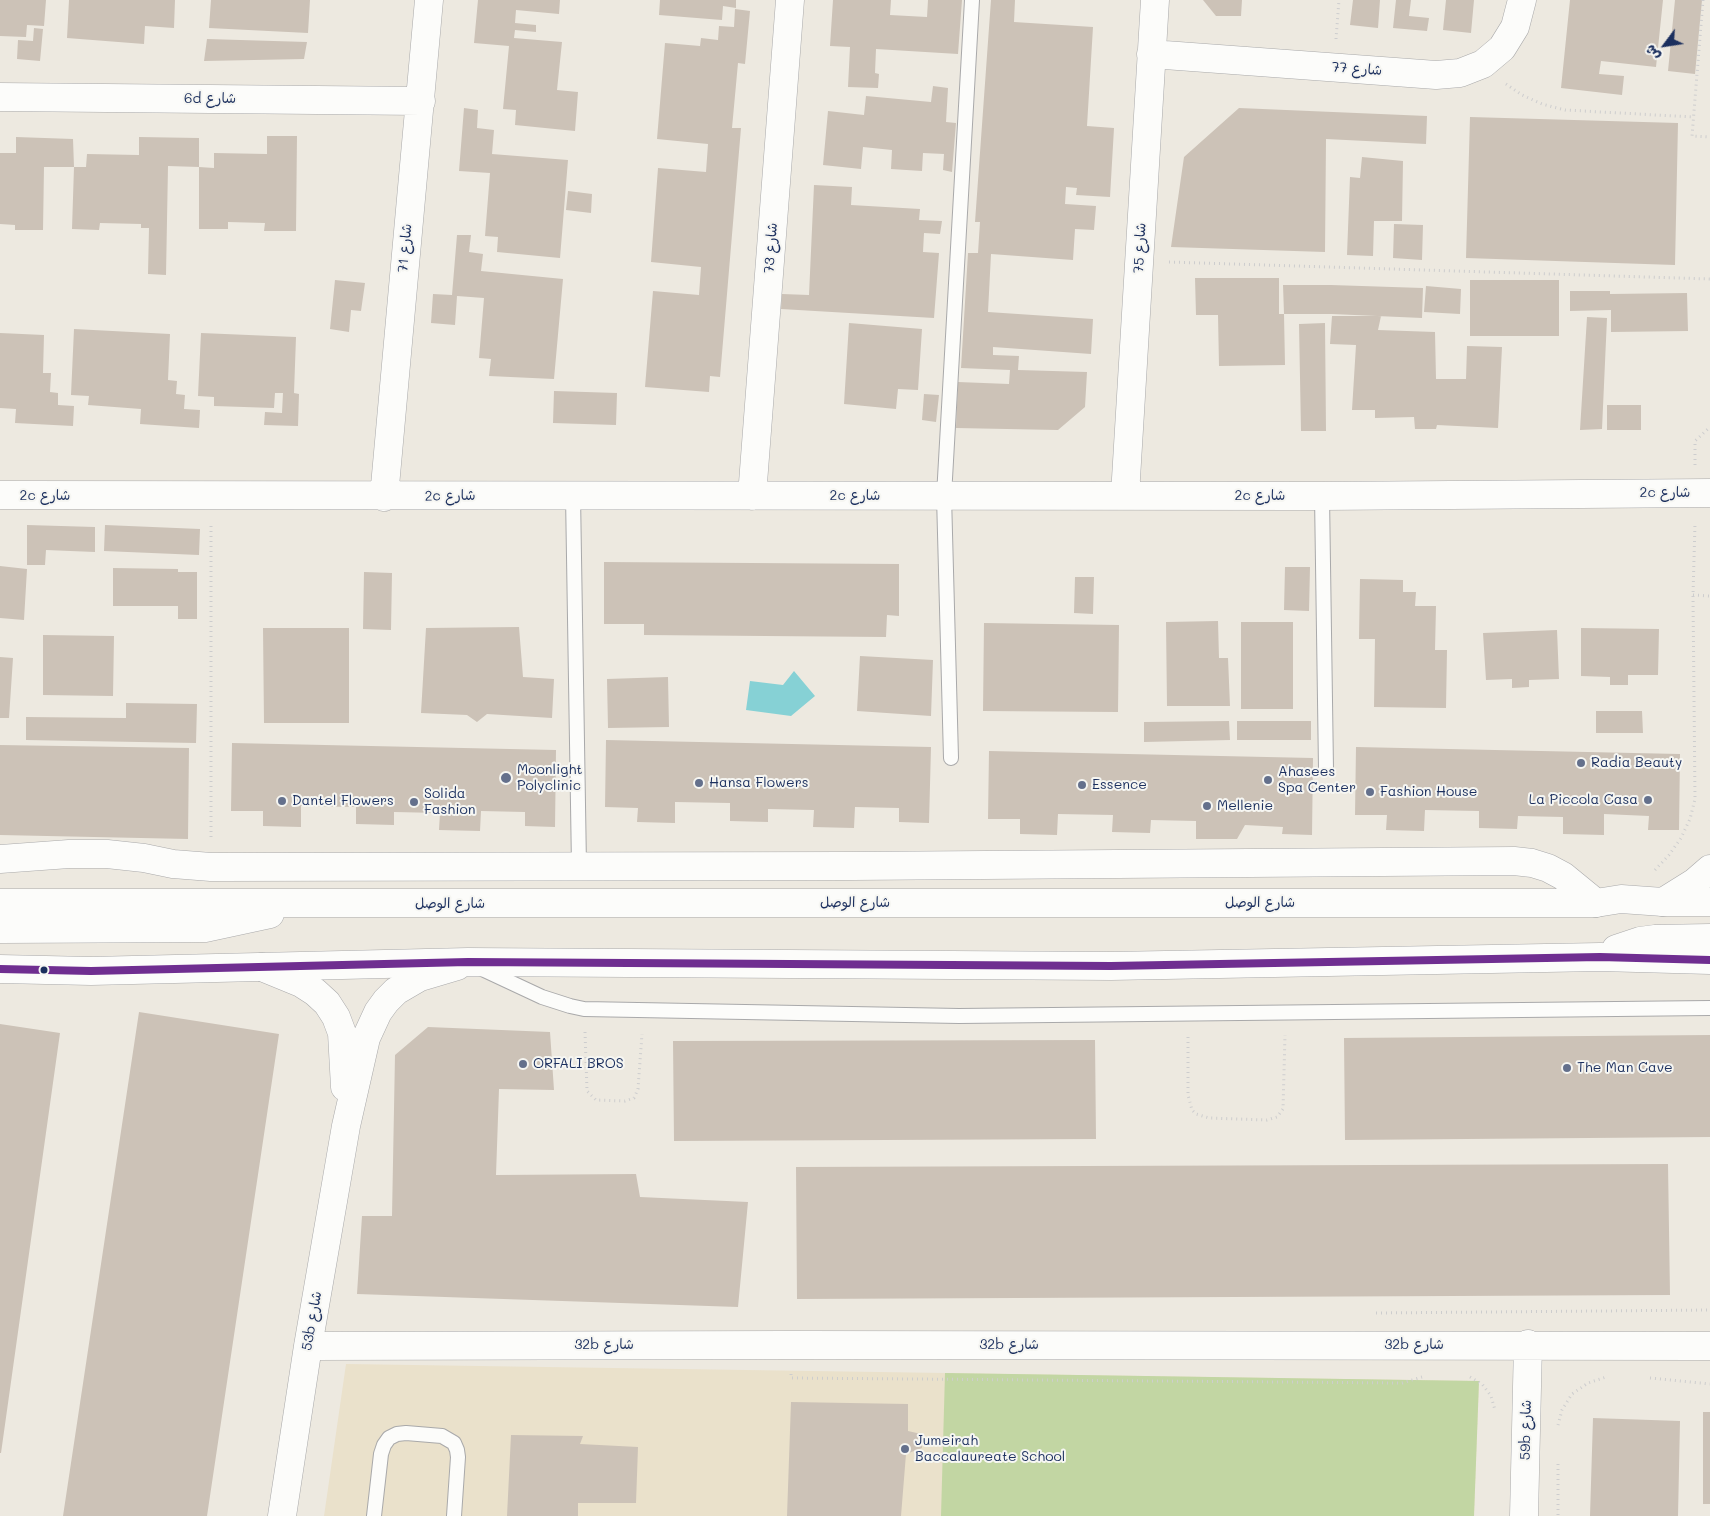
<!DOCTYPE html>
<html>
<head>
<meta charset="utf-8">
<style>
  body { margin:0 }
  #map { position:relative; width:1710px; height:1516px; overflow:hidden; background:#ede9e0; font-family:Mali,"Playpen Sans Arabic",sans-serif }
  canvas { display:block }
  .north { position:absolute; left:1640px; top:20px; width:50px; height:50px; -webkit-text-stroke:4px #f6f6f2; paint-order:stroke; rotate:239deg; font-size:14px; font-weight:700; line-height:20px; text-align:center; color:#1b2f5e }
  .north::after { content:''; display:block; margin:auto; width:18px; height:22px; background:#1b2f5e; clip-path:polygon(50% 0,100% 100%,50% 72%,0 100%) }
</style>
</head>
<body>
<div id="map">
<canvas width="1710" height="1516"></canvas>
<div class="north">ش</div>
</div>
<script>
const c = document.querySelector('canvas').getContext('2d');
c.lineJoin = 'round';
function fill(path, color) { c.fillStyle = color; c.fill(path, 'evenodd'); }
const poly = rows => new Path2D(rows.map(r => 'M' + r).join(''));
function trace(path, color, width, dash) { c.strokeStyle = color; c.lineWidth = width; c.lineCap = dash ? 'butt' : 'round'; c.setLineDash(dash || []); c.stroke(path); }
function write(font, color, halo, rows, align = 'center') {
  c.font = font + ' Mali,"Playpen Sans Arabic",sans-serif'; c.lineWidth = 4; c.setLineDash([]); c.textBaseline = 'middle'; c.strokeStyle = halo; c.fillStyle = color; for (const [text, x, y, turn = 0] of rows) {
    c.save(); c.translate(x, y); c.rotate((+turn || 0) * Math.PI / 180); c.textAlign = isNaN(turn) ? turn : align; if (halo) c.strokeText(text, 0, 0); c.fillText(text, 0, 0); c.restore();
  }
}
const built = poly([
  [346,1364,1479,1381,1474,1516,324,1516]
]);
const green = poly([
  [945,1373,1479,1381,1474,1516,941,1516]
]);
const water = poly([
  [794,671,815,696,791,716,746,710,750,681,783,685]
]);
const building = poly([
  [0,0,46,0,44,26,27,25,26,37,0,36],
  [69,0,175,0,174,28,145,26,144,44,67,38],
  [211,0,310,0,308,33,209,28],
  [478,0,560,0,559,14,516,10,515,23,536,25,536,32,515,30,514,38,562,42,557,90,578,92,575,131,515,125,516,110,503,109,509,46,474,43],
  [660,0,736,0,736,8,723,6,722,20,659,15],
  [833,0,891,0,890,15,927,17,928,0,962,0,958,54,876,49,875,73,879,74,878,88,848,87,850,47,830,46],
  [991,0,1015,0,1014,22,1093,27,1087,126,1114,128,1110,197,1076,195,1077,188,1066,187,1065,204,1096,206,1094,230,1075,229,1073,260,991,254,988,312,1093,319,1091,354,993,347,993,355,1019,356,1018,370,1087,372,1085,407,1058,430,956,428,958,382,1009,384,1010,370,961,368,968,253,978,253,980,222,975,222],
  [1203,0,1242,0,1241,16,1216,16],
  [1353,0,1380,0,1378,28,1350,25],
  [1396,0,1411,0,1409,16,1429,18,1427,31,1393,28],
  [1446,0,1474,0,1471,33,1443,30],
  [1570,0,1663,0,1656,67,1601,61,1599,74,1624,76,1622,95,1561,88],
  [1675,0,1702,0,1695,74,1668,71],
  [735,9,750,11,745,64,738,63,732,128,741,128,720,377,710,376,709,392,645,387,653,291,699,295,701,267,651,262,658,168,706,172,708,144,657,139,665,43,700,46,701,38,718,40,719,26,734,27],
  [34,28,43,29,40,61,17,59,18,40,33,41],
  [207,39,307,42,304,59,204,61],
  [933,86,948,88,946,122,956,123,952,172,943,170,944,154,923,153,922,171,891,169,892,150,863,147,861,169,823,165,828,111,864,115,866,96,931,102],
  [464,108,478,110,477,128,494,130,492,154,568,160,560,258,497,252,498,237,485,236,490,173,459,171],
  [1239,108,1427,116,1426,144,1326,139,1325,252,1171,247,1184,157],
  [1470,117,1678,123,1675,265,1466,258],
  [267,136,297,136,296,231,264,231,265,223,228,222,228,229,199,229,199,167,214,168,214,153,267,154],
  [16,137,73,139,74,167,44,167,43,230,15,230,15,225,0,224,0,153,16,153],
  [139,137,199,138,199,167,168,166,166,275,148,274,149,228,141,228,141,224,100,223,99,230,72,229,74,167,86,167,87,154,139,155],
  [1362,157,1403,161,1402,221,1374,221,1373,256,1347,255,1350,177,1360,178],
  [814,185,852,187,851,205,920,209,919,220,942,221,940,234,924,233,923,252,939,253,934,318,781,309,782,294,809,295],
  [568,191,592,194,591,213,566,210],
  [1394,224,1423,225,1422,260,1393,258],
  [457,235,471,235,469,252,483,254,481,271,563,279,554,379,489,376,491,359,479,358,484,298,457,296,455,325,431,323,433,294,452,295],
  [1195,278,1279,278,1279,314,1284,314,1285,365,1219,366,1218,315,1196,315],
  [335,280,365,283,361,311,351,310,349,332,330,329],
  [1470,280,1559,280,1559,336,1470,336],
  [1283,285,1331,285,1423,288,1422,318,1332,314,1284,314],
  [1426,286,1461,289,1460,314,1424,312],
  [1570,291,1610,291,1610,294,1687,293,1688,331,1611,332,1611,310,1570,311],
  [1332,316,1381,316,1378,330,1435,332,1436,379,1466,379,1467,346,1502,347,1498,428,1437,425,1436,429,1415,429,1414,417,1375,418,1375,410,1352,410,1356,345,1330,344],
  [1587,317,1607,318,1602,429,1580,430],
  [849,323,922,329,918,390,898,389,896,409,844,404],
  [1325,323,1326,431,1301,431,1299,324],
  [74,329,170,334,168,380,177,381,176,394,185,395,184,409,200,410,199,428,140,424,141,409,88,405,89,396,71,395],
  [0,333,44,335,43,373,51,373,50,392,58,393,58,405,74,406,73,426,15,423,16,409,0,408],
  [201,333,296,337,294,393,299,394,298,426,264,425,265,412,282,413,283,393,275,393,274,408,214,406,214,397,198,396],
  [554,391,617,393,616,425,553,423],
  [924,394,939,395,936,422,922,420],
  [1607,405,1641,405,1641,430,1607,430],
  [27,525,95,527,95,552,46,550,45,565,27,565],
  [105,525,200,529,199,555,104,551],
  [604,562,899,564,899,616,887,615,886,637,644,635,644,624,604,624],
  [0,566,27,569,24,620,0,618],
  [1285,567,1310,567,1309,611,1284,610],
  [113,568,178,569,178,572,197,572,197,619,178,619,178,606,113,606],
  [364,572,392,573,391,630,363,629],
  [1075,577,1094,577,1093,614,1074,613],
  [1360,579,1403,580,1403,592,1416,592,1415,606,1436,606,1435,650,1447,650,1446,708,1374,707,1375,639,1359,639],
  [1218,621,1219,658,1228,658,1230,706,1167,706,1166,622],
  [1241,622,1293,622,1293,709,1241,709],
  [984,623,1119,625,1118,712,983,711],
  [519,627,523,677,554,679,552,718,487,714,477,722,467,715,421,713,426,628],
  [263,628,349,628,349,723,264,723],
  [1581,628,1659,629,1658,675,1628,675,1628,685,1610,685,1610,677,1581,676],
  [1557,630,1559,679,1529,680,1529,687,1512,688,1512,679,1486,680,1483,633],
  [43,635,114,636,113,696,43,695],
  [860,656,933,660,931,716,857,711],
  [0,657,13,658,9,718,0,718],
  [668,677,669,727,608,728,607,679],
  [126,703,197,704,196,743,26,740,26,717,126,718],
  [1596,711,1642,711,1643,733,1596,733],
  [1229,721,1230,740,1144,742,1144,722],
  [1237,721,1311,721,1311,740,1237,740],
  [606,740,931,747,929,823,899,822,899,808,855,807,854,828,813,827,814,810,768,809,768,822,730,821,730,803,675,802,675,823,637,822,638,808,605,807],
  [232,743,556,750,555,827,525,826,525,812,481,811,480,831,439,830,440,813,394,812,394,825,356,824,356,807,301,806,301,827,263,826,263,811,231,811],
  [0,745,189,748,188,839,0,835],
  [1356,747,1680,754,1679,830,1648,830,1649,816,1604,814,1604,835,1563,834,1563,817,1518,816,1517,829,1479,828,1479,811,1425,810,1424,831,1386,830,1387,815,1355,815],
  [989,751,1313,758,1312,835,1282,834,1283,827,1245,825,1237,839,1196,839,1196,821,1151,820,1150,833,1112,832,1113,815,1058,814,1057,835,1020,834,1020,819,988,819],
  [139,1012,279,1034,207,1516,63,1516],
  [0,1024,60,1033,1,1453,0,1453],
  [428,1027,550,1032,554,1090,499,1089,496,1175,636,1174,640,1197,748,1202,738,1307,357,1294,362,1216,392,1216,395,1055],
  [1710,1035,1710,1137,1345,1140,1344,1038],
  [1095,1040,1096,1139,674,1141,673,1041],
  [1668,1164,1670,1295,797,1299,796,1167],
  [791,1402,908,1404,908,1431,921,1434,922,1448,906,1454,901,1516,787,1516],
  [1703,1412,1710,1412,1710,1504,1703,1504],
  [1593,1418,1680,1421,1678,1516,1590,1516],
  [511,1435,583,1436,580,1444,638,1447,636,1503,578,1503,578,1516,507,1516]
]);
const path = poly([
  [1703,0,1692,136,1710,137],
  [1336,39,1339,0],
  [1506,84,1522,95,1542,104,1565,110,1693,117],
  [1169,262,1710,279],
  [1695,465,1695,441,1710,427],
  [1693,595,1710,596],
  [211,837,211,525],
  [1655,870,1669,855,1681,838,1690,819,1695,799,1693,595,1695,523],
  [585,1032,587,1091,596,1100,625,1101,634,1098,638,1089,642,1034],
  [1188,1037,1188,1095,1192,1110,1196,1114,1209,1118,1267,1120,1277,1117,1283,1109,1285,1035],
  [1376,1313,1710,1310],
  [791,1374,791,1378,1402,1383,1422,1377],
  [1470,1377,1482,1384,1491,1396,1495,1410],
  [1650,1378,1710,1384],
  [1558,1425,1562,1410,1572,1394,1588,1383,1606,1377],
  [1558,1464,1558,1516]
]);
const service = poly([
  [573,495,579,866],
  [1322,496,1326,769],
  [951,758,944,496,972,0],
  [480,968,542,997,570,1006,584,1009,959,1016,1710,1008],
  [374,1516,381,1454,384,1445,389,1438,397,1434,406,1433,442,1436,454,1443,457,1450,458,1457,454,1516]
]);
const minor = poly([
  [1151,54,1436,75,1460,73,1483,64,1502,48,1515,27,1522,0],
  [0,97,421,101],
  [0,495,1322,496,1710,493],
  [1125,495,1155,0],
  [752,496,790,0],
  [384,497,429,0],
  [0,859,69,854,107,854,144,858,173,864,211,867,852,866,1514,861,1532,863,1548,868,1563,876,1596,903],
  [1663,902,1695,882,1710,869],
  [262,967,301,983,315,992,327,1003,336,1017,342,1033,345,1087],
  [308,1346,790,1345,1710,1346],
  [282,1516,308,1346,346,1126,366,1038,378,1012,386,1001,396,991,420,977,457,966],
  [1524,1516,1528,1344]
]);
const primary = poly([
  [0,903,1596,903,1621,899,1663,902,1710,902],
  [0,929,205,928,270,914],
  [1616,949,1640,941,1655,939,1710,938],
  [0,969,91,971,468,962,1111,966,1600,957,1710,960]
]);
const bus1 = poly([
  [0,969,91,971,468,962,1111,966,1600,957,1710,960]
]);
const markers = [
  [1581,763,5,"#64708c"],
  [506,778,6,"#64708c"],
  [1268,780,5,"#64708c"],
  [699,783,5,"#64708c"],
  [1082,785,5,"#64708c"],
  [1370,792,5,"#64708c"],
  [1648,800,5,"#64708c"],
  [282,801,5,"#64708c"],
  [414,802,5,"#64708c"],
  [1207,806,5,"#64708c"],
  [44,970,4.5,"#1b2f5e"],
  [523,1064,5,"#64708c"],
  [1567,1068,5,"#64708c"],
  [905,1449,5,"#64708c"]
];
const streetNames = [
  ["شارع 77",1357,69,4],
  ["6d شارع",210,99],
  ["شارع 71",405,248,-85],
  ["شارع 73",771,248,-86],
  ["شارع 75",1140,248,-87],
  ["2c شارع",1665,493],
  ["2c شارع",45,496],
  ["2c شارع",450,496,-1],
  ["2c شارع",855,496],
  ["2c شارع",1260,496],
  ["شارع الوصل",855,903],
  ["شارع الوصل",1260,903],
  ["شارع الوصل",450,904],
  ["53b شارع",312,1321,-80],
  ["32b شارع",604,1345],
  ["32b شارع",1009,1345],
  ["32b شارع",1414,1345],
  ["59b شارع",1526,1430,-89]
];
const poiNames = [
  ["Radia Beauty",1591,763],
  ["Moonlight",517,770],
  ["Polyclinic",517,786],
  ["Ahasees",1278,772],
  ["Spa Center",1278,788],
  ["Hansa Flowers",709,783],
  ["Essence",1092,785],
  ["Fashion House",1380,792],
  ["Solida",424,794],
  ["Fashion",424,810],
  ["La Piccola Casa",1638,800,"right"],
  ["Dantel Flowers",292,801],
  ["Mellenie",1217,806],
  ["ORFALI BROS",533,1064],
  ["The Man Cave",1577,1068],
  ["Jumeirah",915,1441],
  ["Baccalaureate School",915,1457]
];
fill(built, '#eae1cb');
fill(green, '#c2d6a3');
fill(water, '#86d1d5');
fill(building, '#ccc2b7');
trace(service, '#a9a9aa', 16);
trace(minor, '#a9a9aa', 29);
trace(primary, '#a9a9aa', 29);
trace(path, '#cdcdce', 3, [1, 4]);
trace(service, '#fcfcfa', 14);
trace(minor, '#fcfcfa', 28);
trace(primary, '#fcfcfa', 28);
trace(bus1, '#6f2e90', 8);
for (const [x, y, r, color] of markers) { const dot = new Path2D(); dot.arc(x, y, r, 0, 2 * Math.PI); c.fillStyle = color; c.fill(dot); trace(dot, '#f6f6f2', 2); }
write('14px', '#1b2f5e', '#f6f6f2', streetNames);
write('14px', '#1b2f5e', '#f6f6f2', poiNames, 'left');
</script>
</body>
</html>
